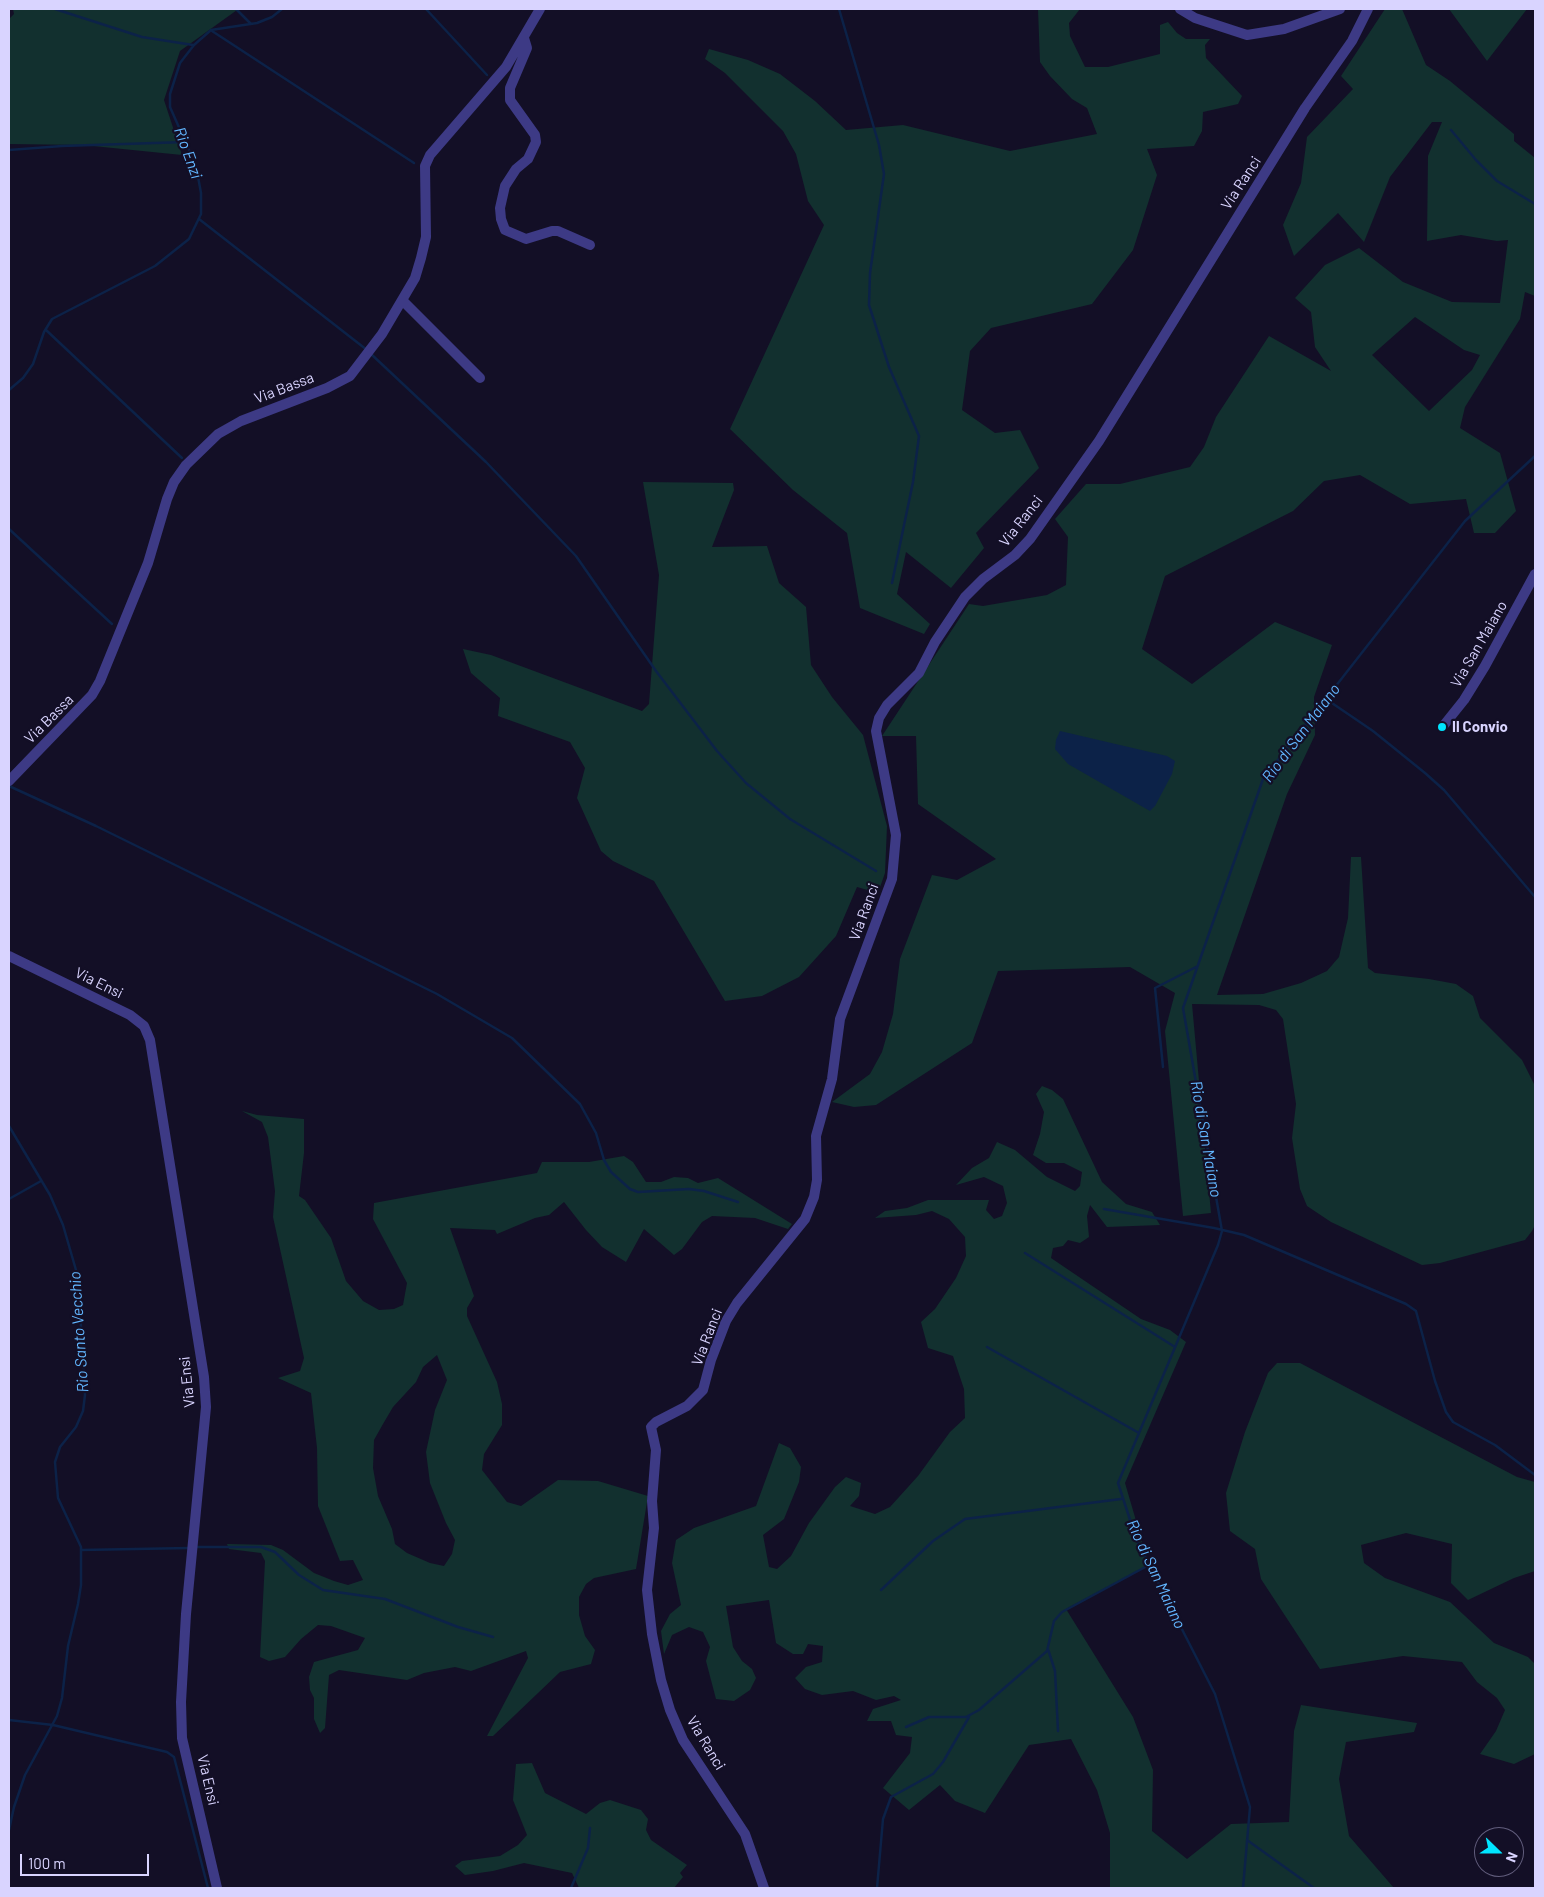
<!DOCTYPE html>
<html>
<head>
<meta charset="utf-8">
<style>
  body { margin:0 }
  #map { position:relative; width:1544px; height:1897px; overflow:hidden; background:#130f26; font-family:Barlow,sans-serif }
  canvas { display:block }
  .frame { position:absolute; inset:0; border:10px solid #d9d4ff; pointer-events:none }
  .north { position:absolute; left:1474px; top:1827px; width:50px; height:50px; box-sizing:border-box; background:#130f26; border:1px solid #625e7d; border-radius:50%; rotate:112deg; font-size:14px; font-weight:700; line-height:20px; text-align:center; color:#d9d4ff }
  .north::after { content:''; display:block; margin:auto; width:18px; height:22px; background:#00e5ff; clip-path:polygon(50% 0,100% 100%,50% 72%,0 100%) }
  .scale { position:absolute; left:20px; top:1854px; width:129px; height:22px; box-sizing:border-box; border:2px solid #d9d4ff; border-top:0; padding-left:6px; font-size:15px; line-height:18px; white-space:nowrap; color:#d9d4ff; -webkit-text-stroke:4px #130f26; paint-order:stroke }
</style>
</head>
<body>
<div id="map">
<canvas width="1544" height="1897"></canvas>
<div class="frame"></div>
<div class="north">N</div>
<div class="scale">100 m</div>
</div>
<script>
const c = document.querySelector('canvas').getContext('2d');
c.lineJoin = 'round';
function fill(path, color) { c.fillStyle = color; c.fill(path, 'evenodd'); }
const poly = rows => new Path2D(rows.map(r => 'M' + r).join(''));
function trace(path, color, width, dash) { c.strokeStyle = color; c.lineWidth = width; c.lineCap = dash ? 'butt' : 'round'; c.setLineDash(dash || []); c.stroke(path); }
function write(font, color, halo, rows, align = 'center') {
  c.font = font + ' Barlow,sans-serif'; c.lineWidth = 4.5; c.setLineDash([]); c.textBaseline = 'middle'; c.strokeStyle = halo; c.fillStyle = color; for (const [text, x, y, turn = 0] of rows) {
    c.save(); c.translate(x, y); c.rotate((+turn || 0) * Math.PI / 180); c.textAlign = isNaN(turn) ? turn : align; if (halo) c.strokeText(text, 0, 0); c.fillText(text, 0, 0); c.restore();
  }
}
const green = poly([
  [13,9,235,9,237,10,180,51,164,100,182,155,83,145,9,144,9,19,14,14],
  [1038,9,1080,9,1069,23,1070,36,1085,67,1108,67,1160,54,1160,25,1168,22,1177,33,1186,39,1210,39,1205,45,1206,58,1242,96,1238,104,1203,112,1202,131,1194,146,1147,149,1157,175,1133,250,1092,304,991,328,970,351,962,410,995,433,1020,430,1039,468,976,533,984,548,951,588,906,552,897,594,930,624,924,634,860,608,847,533,793,490,730,429,824,225,808,201,796,154,783,131,725,73,705,59,709,49,748,60,780,74,815,101,846,130,903,125,1010,151,1097,134,1087,108,1072,99,1050,76,1040,62],
  [1385,9,1402,9,1426,65,1450,81,1514,134,1514,141,1535,158,1535,296,1525,292,1520,319,1465,407,1460,428,1500,453,1516,511,1495,533,1474,533,1466,499,1410,504,1360,475,1324,481,1293,511,1165,576,1142,649,1192,684,1275,622,1332,645,1314,697,1315,735,1287,794,1217,995,1263,994,1301,983,1327,971,1339,957,1348,918,1351,857,1361,857,1368,968,1375,973,1429,979,1456,984,1473,996,1480,1018,1522,1060,1535,1086,1535,1225,1532,1231,1525,1240,1440,1263,1422,1265,1331,1222,1307,1206,1300,1189,1292,1138,1296,1104,1283,1019,1276,1010,1259,1005,1192,1004,1211,1213,1183,1216,1165,1031,1175,993,1130,967,998,971,972,1043,876,1105,854,1107,832,1102,870,1074,882,1052,893,1014,900,959,932,875,957,880,996,859,918,804,916,736,882,736,969,604,983,606,1047,595,1066,585,1068,537,1055,519,1086,484,1120,484,1190,467,1204,447,1216,417,1269,336,1331,371,1315,347,1311,312,1295,298,1325,265,1359,248,1403,282,1452,302,1500,303,1508,240,1497,241,1461,235,1427,241,1428,156,1442,122,1432,122,1390,177,1364,242,1338,213,1294,256,1283,225,1301,183,1307,137,1353,89,1341,76],
  [1415,317,1464,350,1480,355,1472,370,1429,411,1372,355],
  [1449,9,1527,9,1487,61],
  [643,482,733,483,734,490,712,547,767,546,779,583,806,607,811,665,832,697,863,735,887,826,885,873,878,893,857,887,836,936,799,977,762,996,725,1001,654,881,613,861,601,851,577,798,585,768,570,742,498,716,500,698,471,673,463,649,491,655,642,711,649,704,659,575],
  [1042,1086,1052,1090,1063,1099,1102,1182,1126,1204,1152,1212,1160,1225,1107,1227,1090,1205,1087,1216,1089,1237,1080,1243,1068,1240,1063,1246,1053,1248,1051,1258,1141,1319,1170,1330,1186,1342,1125,1483,1149,1565,1066,1609,1133,1717,1153,1770,1152,1831,1187,1859,1231,1824,1289,1822,1294,1731,1301,1705,1417,1723,1414,1732,1346,1742,1339,1779,1349,1836,1394,1888,1110,1888,1110,1833,1097,1790,1071,1739,1029,1745,985,1813,955,1801,940,1785,909,1810,883,1788,910,1753,912,1737,896,1735,891,1721,867,1721,873,1709,901,1700,894,1696,876,1700,853,1691,822,1695,805,1689,795,1678,806,1667,822,1662,823,1646,808,1644,803,1654,793,1654,776,1643,769,1600,726,1606,733,1647,742,1661,752,1669,756,1678,750,1690,734,1701,716,1699,706,1661,710,1647,703,1632,689,1627,672,1635,664,1654,661,1631,670,1614,681,1605,672,1563,676,1540,694,1528,756,1506,779,1443,790,1448,801,1467,799,1482,784,1519,763,1535,769,1567,777,1569,791,1556,809,1523,835,1487,846,1477,861,1483,859,1496,850,1506,875,1514,890,1507,918,1476,950,1432,965,1418,964,1389,953,1356,928,1348,921,1322,935,1309,956,1278,966,1256,965,1237,949,1219,932,1211,916,1215,875,1218,885,1211,907,1208,928,1200,989,1200,986,1210,994,1219,1002,1216,1007,1203,1003,1186,984,1177,956,1185,972,1168,989,1158,997,1142,1015,1150,1047,1177,1075,1191,1080,1186,1082,1172,1064,1163,1046,1163,1033,1155,1040,1134,1044,1112,1036,1094],
  [242,1111,257,1115,304,1119,304,1153,299,1196,305,1200,331,1238,346,1281,363,1301,379,1310,394,1309,403,1305,407,1283,373,1219,374,1203,537,1173,542,1162,589,1162,624,1156,633,1162,646,1182,661,1182,674,1177,688,1178,698,1183,718,1178,792,1224,788,1229,755,1218,712,1216,702,1222,682,1249,674,1255,644,1229,626,1262,602,1247,586,1230,564,1202,549,1215,535,1218,497,1234,495,1230,450,1228,474,1296,467,1308,467,1316,497,1382,502,1404,502,1425,484,1454,482,1470,507,1502,521,1506,558,1480,598,1481,648,1496,636,1569,594,1578,586,1584,579,1597,579,1615,585,1636,595,1650,591,1664,560,1672,493,1736,487,1736,528,1658,526,1651,471,1671,455,1667,424,1673,407,1680,339,1670,329,1675,325,1728,320,1733,314,1719,314,1698,310,1690,309,1677,314,1662,358,1650,365,1638,331,1626,318,1625,301,1639,285,1657,269,1661,260,1657,265,1561,261,1553,229,1549,227,1544,271,1545,283,1550,314,1573,334,1581,348,1585,363,1580,353,1560,340,1561,318,1506,317,1448,311,1393,278,1378,300,1371,304,1358,273,1217,275,1191,268,1137,262,1122],
  [437,1355,447,1380,435,1410,426,1452,430,1483,446,1523,455,1540,452,1554,444,1566,430,1563,407,1553,395,1544,392,1529,378,1496,373,1468,374,1440,383,1424,393,1407,416,1382,423,1367],
  [1277,1363,1300,1363,1517,1477,1535,1482,1535,1571,1514,1578,1468,1600,1451,1583,1452,1544,1406,1533,1361,1545,1364,1563,1385,1578,1450,1602,1494,1643,1528,1657,1535,1664,1535,1754,1514,1764,1480,1754,1496,1731,1505,1710,1497,1698,1477,1682,1462,1662,1403,1656,1320,1669,1261,1579,1255,1549,1230,1531,1226,1493,1245,1432,1268,1373],
  [532,1763,545,1793,586,1814,600,1803,610,1800,641,1810,648,1819,646,1830,651,1840,687,1865,680,1873,683,1877,674,1888,579,1888,572,1873,524,1863,493,1871,465,1875,455,1866,462,1861,500,1856,518,1845,527,1835,513,1800,516,1764]
]);
const water = poly([
  [1060,731,1167,756,1175,761,1172,774,1155,806,1150,811,1068,764,1055,749,1056,740]
]);
const stream = poly([
  [55,9,142,37,193,45],
  [236,9,251,24],
  [426,9,487,75],
  [839,9,879,145,884,174,870,273,869,305,889,367,919,436,913,482,892,583],
  [212,31,414,163],
  [1451,130,1476,160,1497,181,1535,204],
  [9,150,62,146,186,142],
  [199,219,367,350],
  [46,330,182,458],
  [371,354,486,462,576,556,656,671,717,751,746,783,790,819,876,871],
  [9,390,23,378,33,364,44,332,52,319,155,266,189,239,201,214,201,193,196,166,170,107,170,94,180,63,194,45,211,30,257,23,272,17,282,9],
  [9,529,112,624],
  [1326,699,1373,731,1425,773,1444,790,1535,897],
  [9,786,96,826,437,994,512,1038,580,1104,596,1133,604,1160,611,1172,630,1189,638,1192,689,1189,704,1191,738,1202],
  [1163,1067,1155,988,1196,967],
  [9,1126,50,1195,63,1225,78,1277,85,1395,83,1411,76,1427,60,1447,55,1462,58,1498,81,1547,81,1585,78,1604,68,1646,62,1698,57,1716,25,1775,14,1807,9,1830],
  [9,1199,41,1181],
  [1104,1209,1214,1228,1244,1235,1406,1304,1416,1311,1435,1381,1446,1412,1453,1422,1495,1445,1535,1475],
  [1025,1253,1175,1347],
  [987,1347,1139,1433],
  [195,1547,261,1547,275,1552,299,1575,323,1590,385,1599,458,1627,493,1637],
  [81,1550,189,1548],
  [881,1590,933,1541,965,1519,1121,1499],
  [1048,1649,1055,1671,1058,1731],
  [9,1720,53,1725,167,1752,174,1757,208,1888],
  [906,1727,929,1717,966,1717,979,1710,1047,1651,1054,1621,1062,1612,1149,1565],
  [1247,1840,1314,1888],
  [571,1888,588,1848,590,1828],
  [877,1888,883,1819,891,1797,933,1774,943,1762,969,1717],
  [1243,1888,1250,1807,1215,1694,1137,1541,1118,1483,1218,1245,1222,1231,1183,1008,1263,779,1465,521,1535,456]
]);
const street = poly([
  [1180,9,1195,18,1247,35,1284,29,1340,9],
  [524,38,527,48,510,88,510,100,535,135,536,142,528,159,516,169,505,186,500,208,501,219,505,230,526,239,552,231,558,231,590,245],
  [403,301,480,378],
  [1444,725,1464,700,1485,666,1535,574],
  [9,781,92,695,100,681,148,563,167,499,174,482,186,465,218,434,241,421,327,388,350,376,382,334,415,278,421,258,426,237,425,166,430,155,506,67,540,9],
  [9,956,130,1015,144,1026,150,1040,204,1377,206,1407,186,1614,181,1702,182,1738,217,1888],
  [764,1888,745,1834,683,1740,670,1710,661,1680,652,1634,647,1590,654,1528,652,1501,656,1450,651,1427,656,1422,687,1406,703,1390,711,1360,726,1321,737,1303,805,1219,814,1197,817,1180,816,1136,832,1079,840,1019,892,879,896,835,876,731,879,718,887,705,919,673,935,642,965,597,983,579,1015,555,1030,539,1099,441,1305,108,1352,41,1368,9]
]);
const markers = [
  [1442,727,5,"#00e5ff"]
];
const streetNames = [
  ["Via Ranci",1241,183,-57],
  ["Via Bassa",284,388,-21],
  ["Via Ranci",1021,521,-52],
  ["Via San Maiano",1479,644,-60],
  ["Via Bassa",49,719,-45],
  ["Via Ranci",864,912,-70],
  ["Via Ensi",99,983,26],
  ["Via Ranci",707,1337,-69],
  ["Via Ensi",187,1382,-96],
  ["Via Ranci",706,1743,59],
  ["Via Ensi",208,1780,77]
];
const poiNames = [
  ["Il Convio",1452,727]
];
const waterNames = [
  ["Rio Enzi",188,153,70],
  ["Rio di San Maiano",1301,733,-53],
  ["Rio di San Maiano",1206,1139,80],
  ["Rio Santo Vecchio",79,1332,-94],
  ["Rio di San Maiano",1156,1574,65]
];
fill(green, '#12302f');
fill(water, '#0c2248');
trace(stream, '#0c2248', 2.5);
trace(street, '#3d3a85', 10);
for (const [x, y, r, color] of markers) { const dot = new Path2D(); dot.arc(x, y, r, 0, 2 * Math.PI); c.fillStyle = color; c.fill(dot); trace(dot, '#130f26', 2); }
write('15px', '#d9d4ff', '#130f26', streetNames);
write('bold 15px', '#d9d4ff', '#130f26', poiNames, 'left');
write('italic 16px', '#62b6ff', '#130f26', waterNames);
</script>
</body>
</html>
